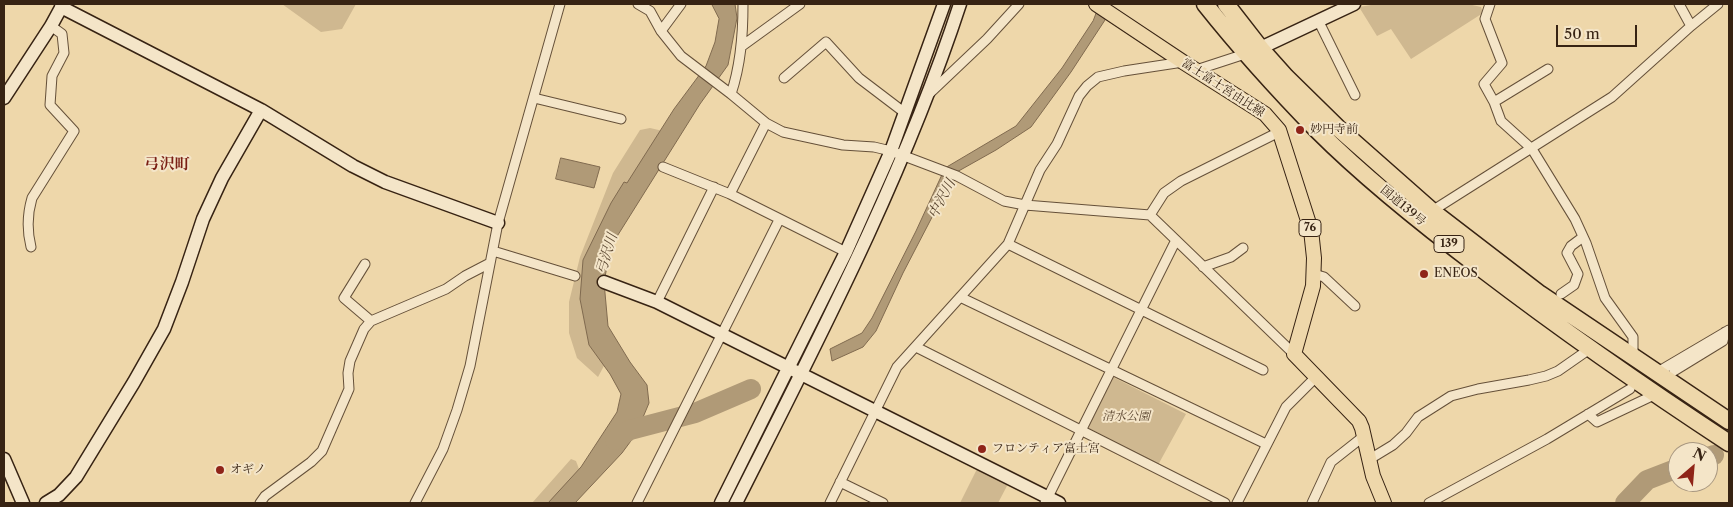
<!DOCTYPE html>
<html>
<head>
<meta charset="utf-8">
<style>
  body { margin:0 }
  #map { position:relative; width:1733px; height:507px; overflow:hidden; background:#eed7aa; font-family:"Libre Caslon Text",serif }
  canvas { display:block }
  .frame { position:absolute; inset:0; border:5px solid #372313; pointer-events:none }
  .north { position:absolute; left:1668px; top:442px; width:50px; height:50px; box-sizing:border-box; background:#f4e5c8; border:1px solid #a89780; border-radius:50%; rotate:27deg; font-size:14px; font-weight:700; line-height:20px; text-align:center; color:#372313 }
  .north::after { content:''; display:block; margin:auto; width:18px; height:22px; background:#8f2418; clip-path:polygon(50% 0,100% 100%,50% 72%,0 100%) }
  .scale { position:absolute; left:1556px; top:25px; width:81px; height:22px; box-sizing:border-box; border:2px solid #372313; border-top:0; padding-left:6px; font-size:15px; line-height:18px; white-space:nowrap; color:#372313; -webkit-text-stroke:4px #f4e5c8; paint-order:stroke }
</style>
</head>
<body>
<div id="map">
<canvas width="1733" height="507"></canvas>
<div class="frame"></div>
<div class="north">N</div>
<div class="scale">50 m</div>
</div>
<script>
const ctx = document.querySelector('canvas').getContext('2d');
ctx.lineJoin = 'round';
function fillPath(path, color) {
  ctx.fillStyle = color;
  ctx.fill(path, 'evenodd');
}
function strokePath(path, color, width, dash) {
  ctx.strokeStyle = color;
  ctx.lineWidth = width;
  ctx.lineCap = dash ? 'butt' : 'round';
  ctx.setLineDash(dash || []);
  ctx.stroke(path);
}
function write(font, color, halo, rows, align = 'center') {
  ctx.font = font + ' "Libre Caslon Text","Noto Serif JP",serif';
  ctx.lineWidth = 4;
  ctx.setLineDash([]);
  ctx.textBaseline = 'middle';
  ctx.strokeStyle = halo;
  ctx.fillStyle = color;
  for (const [text, x, y, turn = 0] of rows) {
    ctx.save();
    ctx.translate(x, y);
    ctx.rotate((+turn || 0) * Math.PI / 180);
    ctx.textAlign = isNaN(turn) ? turn : align;
    if (halo) ctx.strokeText(text, 0, 0);
    ctx.fillText(text, 0, 0);
    ctx.restore();
  }
}
fillPath(new Path2D(`
  M 282,4 L 356,4 L 342,29 L 321,32 Z
  M 1377,4 L 1468,4 L 1481,7 L 1483,13 L 1411,59 L 1391,29 L 1377,36 L 1359,7 Z
  M 650,128 L 663,131 L 595,255 L 605,364 L 598,377 L 577,358 L 569,333 L 569,302 L 580,257 L 613,173 L 640,130 Z
  M 1113,377 L 1186,414 L 1158,465 L 1091,432 L 1088,427 Z
  M 571,459 L 576,461 L 579,469 L 560,503 L 532,503 Z
  M 977,469 L 1008,484 L 998,503 L 960,503 Z`), '#cfb890');
const water = new Path2D(`
  M 712,4 L 735,4 L 737,18 L 728,65 L 700,104 L 611,246 L 604,282 L 608,326 L 630,362 L 647,385 L 649,403 L 636,434 L 622,453 L 575,503 L 548,503 L 581,467 L 617,412 L 621,394 L 610,374 L 589,345 L 580,299 L 583,260 L 611,203 L 624,182 L 627,183 L 674,109 L 706,66 L 715,42 L 719,19 Z
  M 1100,4 L 1112,4 L 1105,20 L 1071,72 L 1031,127 L 996,150 L 955,173 L 903,273 L 876,331 L 863,347 L 832,361 L 830,349 L 862,333 L 872,318 L 916,231 L 945,168 L 1016,126 L 1062,68 L 1093,21 Z
  M 561,158 L 600,167 L 594,188 L 556,179 Z`);
fillPath(water, '#b09a77');
strokePath(water, '#806a4f', 1);
strokePath(new Path2D(`
  M 615,440 L 630,430 L 695,413 L 751,389
  M 1708,457 L 1714,455
  M 1625,503 L 1647,480 L 1678,468`), '#b09a77', 20);
const street = new Path2D(`
  M 638,4 L 650,11 L 661,31 L 681,56 L 731,94 L 766,123 L 783,132 L 843,145 L 874,147 L 891,151 L 957,176 L 1004,201 L 1025,205 L 1150,215 L 1294,354
  M 1490,4 L 1485,19 L 1502,63 L 1484,84 L 1494,102 L 1501,121 L 1532,149 L 1575,219 L 1586,243 L 1605,298 L 1633,337 L 1633,357
  M 1679,4 L 1691,26
  M 1318,20 L 1355,95
  M 661,31 L 681,4
  M 742,46 L 800,4
  M 1196,70 L 1245,54
  M 784,78 L 826,42 L 859,78 L 905,113
  M 731,94 C 741,64 743,35 743,4
  M 929,94 L 987,39 L 1019,4
  M 534,98 L 621,119
  M 1494,102 L 1548,69
  M 663,167 L 730,194 L 846,252
  M 730,194 L 766,123
  M 1432,211 L 1612,97 L 1691,26 L 1718,4
  M 1150,215 L 1164,193 L 1181,181 L 1275,134 L 1279,130
  M 1008,244 L 1263,370
  M 31,247 C 27,231 27,215 32,198 L 74,131 L 50,105 L 52,76 L 64,53 L 62,34 L 51,26
  M 493,251 L 575,276
  M 365,264 L 344,298 L 371,321
  M 1203,267 L 1231,257 L 1243,248
  M 1314,274 L 1324,277 L 1355,306
  M 1561,294 L 1574,285 L 1578,274 L 1567,253 L 1571,246 L 1583,237
  M 960,297 L 1266,444
  M 657,302 L 714,187
  M 916,347 L 1225,503
  M 1674,371 L 1723,341 L 1725,332
  M 1656,373 L 1729,330
  M 1588,414 L 1597,422 L 1654,395
  M 1370,459 L 1393,445 L 1406,433 L 1418,417 L 1451,396 L 1478,389 L 1529,380 L 1546,376 L 1558,371 L 1591,348
  M 840,482 L 883,503
  M 260,503 L 265,496 L 311,462 L 322,451 L 349,389 L 348,373 L 350,361 L 364,329 L 371,321 L 446,289 L 465,276 L 490,263
  M 415,503 L 443,449 L 457,410 L 470,366 L 498,223 L 560,4
  M 637,503 L 779,220
  M 830,503 L 897,367 L 1008,244 L 1040,170 L 1057,144 L 1079,96 L 1087,86 L 1098,77 L 1124,71 L 1183,62
  M 1045,503 L 1176,240
  M 1237,503 L 1286,407 L 1316,377
  M 1312,503 L 1331,462 L 1364,436
  M 1429,503 L 1547,439 L 1630,389`);
const secondary = new Path2D(`
  M 61,7 L 261,110 L 353,166 L 385,182 L 498,223
  M 1252,52 L 1354,4
  M 4,98 L 51,26 L 63,4
  M 604,282 L 657,302 L 1059,503
  M 4,459 L 23,503
  M 46,503 L 59,495 L 76,477 L 134,382 L 164,329 L 182,282 L 203,219 L 222,178 L 261,110
  M 721,503 L 846,252 L 891,151 L 944,4
  M 736,503 C 818,340 903,178 960,4`);
const primary = new Path2D(`
  M 1096,4 L 1183,62 L 1265,114 L 1279,130 L 1311,230 L 1314,258 L 1313,286 L 1294,354 L 1359,421 L 1362,428 L 1373,476 L 1384,503`);
const highway = new Path2D(`
  M 1205,4 C 1240,48 1278,90 1318,131 C 1368,181 1425,226 1482,269 C 1562,330 1645,388 1729,443
  M 1226,4 L 1261,49 L 1286,77 L 1338,128 L 1432,211 L 1540,294 L 1729,421`);
strokePath(street, '#655039', 11);
strokePath(secondary, '#372313', 15);
strokePath(primary, '#372313', 16);
strokePath(highway, '#372313', 19);
strokePath(street, '#f4e5c8', 9);
strokePath(secondary, '#f4e5c8', 12);
strokePath(primary, '#eed7aa', 14);
strokePath(highway, '#eed7aa', 16);
for (const [x, y, r, color] of [
  [1300,130,5,"#8f2418"],
  [1424,274,5,"#8f2418"],
  [982,449,5,"#8f2418"],
  [220,470,5,"#8f2418"]
]) {
  const dot = new Path2D();
  dot.arc(x, y, r, 0, 2 * Math.PI);
  ctx.fillStyle = color;
  ctx.fill(dot);
  strokePath(dot, '#f4e5c8', 2);
}
for (const [x, y, w] of [
  [1310,228,22],
  [1449,244,30]
]) {
  const box = new Path2D();
  box.roundRect(x - w / 2, y - 8.5, w, 17, 4);
  ctx.fillStyle = '#f4e5c8';
  ctx.fill(box);
  strokePath(box, '#372313', 1);
}
write('bold 11px', '#372313', null, [
  ["76",1310,228],
  ["139",1449,244]
]);
write('12px', '#372313', '#f4e5c8', [
  ["富士富士宮由比線",1223,88,33],
  ["国道139号",1403,206,40]
]);
write('12px', '#372313', '#f4e5c8', [
  ["妙円寺前",1310,130],
  ["ENEOS",1434,274],
  ["フロンティア富士宮",992,449],
  ["オギノ",230,470]
], 'left');
write('italic 12px', '#5d4832', '#f4e5c8', [
  ["清水公園",1126,417]
]);
write('italic 14px', '#5b4731', '#f4e5c8', [
  ["中沢川",942,199,-62],
  ["弓沢川",607,254,-73]
]);
write('bold 15px', '#7a1f14', '#f4e5c8', [
  ["弓沢町",167,165]
]);
</script>
</body>
</html>
